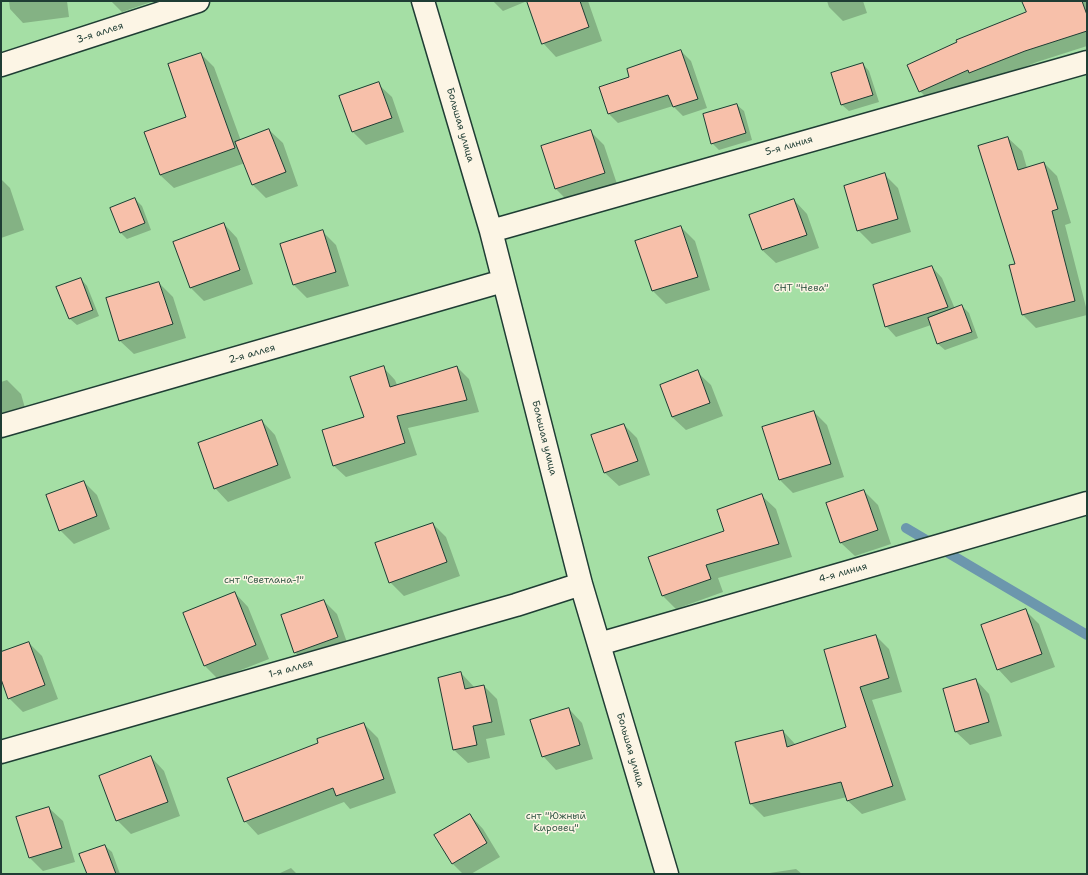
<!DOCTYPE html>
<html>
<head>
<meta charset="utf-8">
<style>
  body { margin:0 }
  #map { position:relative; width:1088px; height:875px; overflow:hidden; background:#fbead9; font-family:"Shantell Sans",sans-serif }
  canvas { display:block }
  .frame { position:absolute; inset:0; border:2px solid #1f3d34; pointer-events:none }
</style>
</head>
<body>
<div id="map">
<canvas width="1088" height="875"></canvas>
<div class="frame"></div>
</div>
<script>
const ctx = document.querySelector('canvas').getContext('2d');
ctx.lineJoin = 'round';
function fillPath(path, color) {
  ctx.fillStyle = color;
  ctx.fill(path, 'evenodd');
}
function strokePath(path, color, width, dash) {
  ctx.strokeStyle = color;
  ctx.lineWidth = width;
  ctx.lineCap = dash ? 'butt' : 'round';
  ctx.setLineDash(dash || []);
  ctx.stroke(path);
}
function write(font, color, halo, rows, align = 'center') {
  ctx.font = font + ' "Shantell Sans",sans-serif';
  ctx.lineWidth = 3;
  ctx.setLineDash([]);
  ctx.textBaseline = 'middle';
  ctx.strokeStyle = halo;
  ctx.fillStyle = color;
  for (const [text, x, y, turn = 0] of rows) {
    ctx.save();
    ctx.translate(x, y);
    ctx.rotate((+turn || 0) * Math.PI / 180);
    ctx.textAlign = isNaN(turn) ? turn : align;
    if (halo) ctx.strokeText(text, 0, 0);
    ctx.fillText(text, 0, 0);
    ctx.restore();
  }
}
fillPath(new Path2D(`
  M 1,1 L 1087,1 L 1087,874 L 1,874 Z`), '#a5dfa5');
fillPath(new Path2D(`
  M 9,1 L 67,1 L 69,17 L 23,23 L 10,9 Z
  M 111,1 L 154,1 L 122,12 Z
  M 493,1 L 527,1 L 503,11 Z
  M 528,1 L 588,1 L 602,41 L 556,57 L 543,43 Z
  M 827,1 L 863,1 L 867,13 L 843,21 L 829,7 Z
  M 1035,1 L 1087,1 L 1087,46 L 1037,62 L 932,103 L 920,91 L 1027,12 Z
  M 681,51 L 691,61 L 707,108 L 683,116 L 673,106 L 618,123 L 609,114 L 631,78 Z
  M 201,54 L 214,67 L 241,141 L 269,130 L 283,143 L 298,186 L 266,198 L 253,185 L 245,163 L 174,188 L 160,175 L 188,117 Z
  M 863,64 L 869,71 L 879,102 L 849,111 L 842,105 Z
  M 378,84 L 392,97 L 404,132 L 366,145 L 353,132 Z
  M 737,105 L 744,111 L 752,140 L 719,150 L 712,143 Z
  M 590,131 L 604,145 L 618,187 L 569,202 L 556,189 L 542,147 Z
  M 1008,138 L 1022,151 L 1027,168 L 1044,163 L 1057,176 L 1071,223 L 1065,225 L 1087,311 L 1087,315 L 1036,328 L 1023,315 L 1017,264 Z
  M 885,175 L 898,188 L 911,232 L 872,244 L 858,230 Z
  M 1,179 L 10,188 L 24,230 L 1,238 Z
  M 135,199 L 142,206 L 151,230 L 127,239 L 120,232 Z
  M 794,200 L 807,214 L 819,248 L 776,263 L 762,250 Z
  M 224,224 L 237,238 L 253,284 L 204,301 L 191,288 L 175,242 Z
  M 681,227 L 695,241 L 710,290 L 666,304 L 653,291 Z
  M 323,232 L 336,245 L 349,286 L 307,298 L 294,285 L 281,244 Z
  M 932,267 L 942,278 L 955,309 L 962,306 L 969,313 L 978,338 L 945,350 L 938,344 L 931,325 L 896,337 L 886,326 Z
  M 81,279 L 87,286 L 99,316 L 77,325 L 70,319 Z
  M 159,283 L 173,297 L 186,338 L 134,354 L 120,341 L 107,299 Z
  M 383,367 L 395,380 L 397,385 L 457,367 L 469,379 L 479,412 L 408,428 L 417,455 L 346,477 L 333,465 L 365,418 Z
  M 697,372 L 711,385 L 723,416 L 686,430 L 672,417 L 661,386 Z
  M 7,380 L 21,394 L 29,422 L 1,433 L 1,382 Z
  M 814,412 L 827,425 L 844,477 L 793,493 L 780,480 Z
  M 262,421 L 275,435 L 291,478 L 228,502 L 215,488 Z
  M 624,425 L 637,438 L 650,475 L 619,486 L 605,473 L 592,436 Z
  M 84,482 L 97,495 L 110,529 L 74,544 L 60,530 Z
  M 864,491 L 878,505 L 891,544 L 855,556 L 841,543 L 828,504 Z
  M 762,496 L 776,509 L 792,557 L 718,578 L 723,592 L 676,609 L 662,595 Z
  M 433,524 L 446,537 L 460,576 L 404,596 L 390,582 Z
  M 235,593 L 248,607 L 269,659 L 218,679 L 205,666 Z
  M 324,601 L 337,614 L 350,651 L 309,666 L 295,652 Z
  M 1026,611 L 1039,624 L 1055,667 L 1011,683 L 998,669 Z
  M 876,636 L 889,649 L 902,692 L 872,700 L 906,800 L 862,814 L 848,801 L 847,797 L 764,817 L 751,804 L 783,731 L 796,745 L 848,728 L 825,650 Z
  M 29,643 L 42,656 L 58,699 L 23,712 L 9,698 L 1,677 L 1,653 Z
  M 461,673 L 475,688 L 484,686 L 497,699 L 505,735 L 486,739 L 490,758 L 468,763 L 454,750 L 439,678 Z
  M 976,680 L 989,694 L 1002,736 L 970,745 L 956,732 L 944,690 Z
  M 569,709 L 582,723 L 593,759 L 556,770 L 543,756 Z
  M 364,724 L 378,738 L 396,793 L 350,809 L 344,802 L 258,835 L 245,821 L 319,744 Z
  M 151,757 L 164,771 L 180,816 L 131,834 L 117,820 Z
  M 49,808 L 63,821 L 75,862 L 43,871 L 30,858 Z
  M 470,815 L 483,829 L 500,857 L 471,874 L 463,874 L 452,863 Z
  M 105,846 L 112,852 L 120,874 L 88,874 Z
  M 291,868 L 297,874 L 278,874 Z
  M 796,869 L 802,874 L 763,874 Z`), '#0003');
strokePath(new Path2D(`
  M 906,528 L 1087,635`), '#6c97ad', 10);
const building = new Path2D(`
  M 527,1 L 580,1 L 589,27 L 542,44 Z
  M 1022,1 L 1082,1 L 1087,15 L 1087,31 L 1025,51 L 969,73 L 968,70 L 919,92 L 907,65 L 957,42 L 956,40 L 1026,12 Z
  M 681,50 L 698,99 L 673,107 L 668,95 L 608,114 L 599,87 L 629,77 L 627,69 Z
  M 201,53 L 235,148 L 160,175 L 144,132 L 186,117 L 168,64 Z
  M 863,63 L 873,95 L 841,105 L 831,73 Z
  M 379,82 L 392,118 L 352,132 L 339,96 Z
  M 737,104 L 746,133 L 711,144 L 703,114 Z
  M 269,129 L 286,172 L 252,185 L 235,142 Z
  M 591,130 L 605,173 L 555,189 L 541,146 Z
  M 1008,137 L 1018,170 L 1044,162 L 1058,209 L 1052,211 L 1075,301 L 1022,315 L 1009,265 L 1015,264 L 978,146 Z
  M 885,173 L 898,219 L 857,231 L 844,186 Z
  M 135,198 L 145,223 L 120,233 L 110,208 Z
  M 794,199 L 807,235 L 762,250 L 749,215 Z
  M 224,223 L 240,270 L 190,288 L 173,242 Z
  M 681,226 L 698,277 L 652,291 L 635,241 Z
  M 323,230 L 336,272 L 293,285 L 280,244 Z
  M 932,266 L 948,307 L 885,327 L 873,285 Z
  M 81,278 L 93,310 L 69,319 L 56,287 Z
  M 159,282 L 173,324 L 119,341 L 106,298 Z
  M 962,305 L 972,332 L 937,344 L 928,318 Z
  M 384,366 L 390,387 L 457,366 L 467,400 L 397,416 L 405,443 L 333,466 L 322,430 L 364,417 L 350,377 Z
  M 698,370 L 710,403 L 672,417 L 660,385 Z
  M 814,411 L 831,464 L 779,480 L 762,427 Z
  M 262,420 L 278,465 L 214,489 L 198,443 Z
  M 624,424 L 638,461 L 604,473 L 591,435 Z
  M 84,481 L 97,516 L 59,531 L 46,495 Z
  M 864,490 L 878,530 L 840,543 L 826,503 Z
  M 762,494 L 779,544 L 706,565 L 711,579 L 662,596 L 648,557 L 724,531 L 717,510 Z
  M 433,523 L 447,562 L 389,583 L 375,543 Z
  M 235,592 L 256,645 L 204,666 L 183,613 Z
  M 324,600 L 338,637 L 294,653 L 281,615 Z
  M 1026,609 L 1042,654 L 997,670 L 981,625 Z
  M 876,635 L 889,678 L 860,687 L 893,786 L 847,801 L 841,782 L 750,804 L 735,742 L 783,730 L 787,747 L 846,727 L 824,650 Z
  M 29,642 L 45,685 L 8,699 L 1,679 L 1,652 Z
  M 461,672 L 465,689 L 484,685 L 492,722 L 473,726 L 477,745 L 453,750 L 438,678 Z
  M 976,679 L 989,722 L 955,732 L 943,689 Z
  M 569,708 L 580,745 L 542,757 L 530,720 Z
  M 364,723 L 384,779 L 336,796 L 333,788 L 244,822 L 227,778 L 318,743 L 317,739 Z
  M 151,756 L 168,802 L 116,821 L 99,776 Z
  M 49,807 L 62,848 L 29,858 L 16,817 Z
  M 470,814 L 487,843 L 452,864 L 434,835 Z
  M 105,845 L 116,874 L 87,874 L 79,854 Z`);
fillPath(building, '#f7c0aa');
strokePath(building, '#1f3d34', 1);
const minor = new Path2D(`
  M 423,1 L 491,231 L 581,584 L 667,874
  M 1,65 L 198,1
  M 491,231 L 1087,62
  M 1,426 L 503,281
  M 599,644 L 1087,503
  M 1,752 L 516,605 L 581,584`);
strokePath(minor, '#1f3d34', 25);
strokePath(minor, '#fcf5e5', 22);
write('10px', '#1f3d34', '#fcf5e5', [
  ["3-я аллея",100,33,-18],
  ["Большая улица",460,125,74],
  ["5-я линия",789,146,-16],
  ["2-я аллея",252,354,-16],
  ["Большая улица",544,438,76],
  ["4-я линия",843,573,-16],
  ["1-я аллея",291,669,-16],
  ["Большая улица",630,750,74]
]);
write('10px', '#3a5d4b', '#fcf5e5', [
  ["СНТ \"Нева\"",801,288],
  ["снт \"Светлана-1\"",264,580],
  ["снт \"Южный",556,816],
  ["Кировец\"",556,828]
]);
</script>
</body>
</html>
